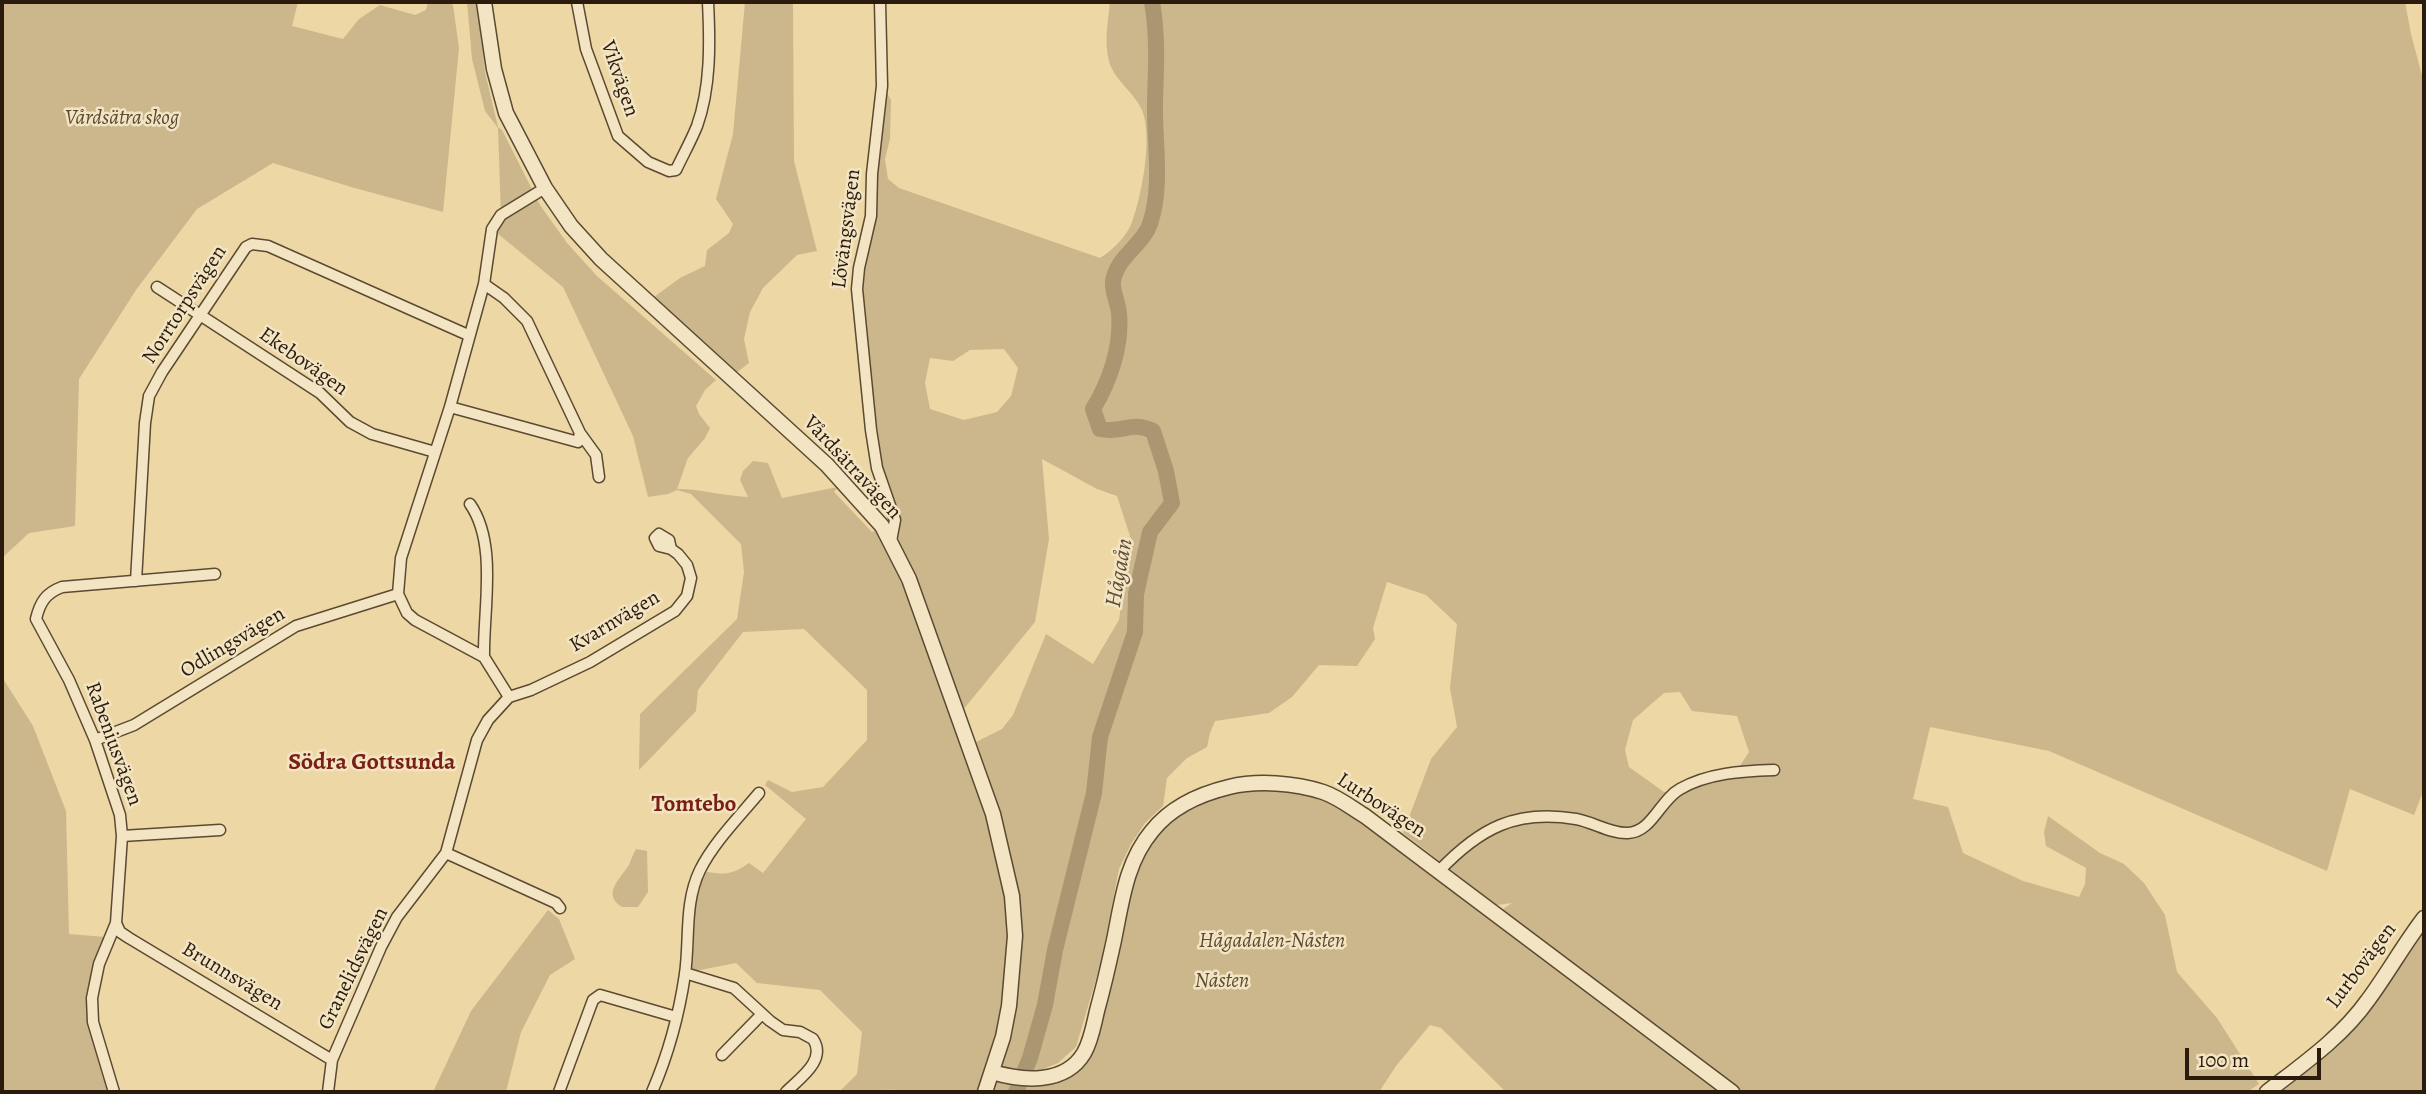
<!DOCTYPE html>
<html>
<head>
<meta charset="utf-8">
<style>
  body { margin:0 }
  #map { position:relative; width:2426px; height:1094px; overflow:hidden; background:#ecd7a5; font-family:Alegreya,serif }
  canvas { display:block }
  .frame { position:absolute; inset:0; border:4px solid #2a1b0c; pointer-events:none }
  .scale { position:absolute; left:2185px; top:1048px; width:136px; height:32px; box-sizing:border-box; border:4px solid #2a1b0c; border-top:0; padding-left:9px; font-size:21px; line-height:24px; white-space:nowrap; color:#2a1b0c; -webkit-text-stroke:5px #f3e5c4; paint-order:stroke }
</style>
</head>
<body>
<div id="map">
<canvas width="2426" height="1094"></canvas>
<div class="frame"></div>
<div class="scale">100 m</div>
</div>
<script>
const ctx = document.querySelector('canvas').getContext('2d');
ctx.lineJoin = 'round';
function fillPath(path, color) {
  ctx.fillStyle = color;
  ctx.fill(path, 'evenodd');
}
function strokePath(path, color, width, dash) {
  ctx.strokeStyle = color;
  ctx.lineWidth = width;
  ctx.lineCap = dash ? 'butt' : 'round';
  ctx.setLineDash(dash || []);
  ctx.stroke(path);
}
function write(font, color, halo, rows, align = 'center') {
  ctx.font = font + ' Alegreya,serif';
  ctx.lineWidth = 5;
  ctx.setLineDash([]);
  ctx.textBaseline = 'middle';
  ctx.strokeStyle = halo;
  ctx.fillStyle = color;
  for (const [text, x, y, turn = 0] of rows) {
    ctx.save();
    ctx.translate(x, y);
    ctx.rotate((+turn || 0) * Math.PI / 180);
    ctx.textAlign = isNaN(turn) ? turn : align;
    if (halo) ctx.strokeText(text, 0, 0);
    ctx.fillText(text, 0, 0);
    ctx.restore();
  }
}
fillPath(new Path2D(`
  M 2,2 L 298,2 L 292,26 L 343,39 L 359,19 L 380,5 L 415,15 L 426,10 L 428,2 L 449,2 L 453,5 L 459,48 L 443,212 L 351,187 L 273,163 L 197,209 L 136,290 L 79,379 L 75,526 L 29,533 L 2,558 Z
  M 467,2 L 478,2 L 485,72 L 498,127 L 502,130 L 540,205 L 567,243 L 597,276 L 716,380 L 705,390 L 696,406 L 699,414 L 710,428 L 705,438 L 688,458 L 677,489 C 701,489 723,496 748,497 L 740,480 L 743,471 L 753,461 L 768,463 L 782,498 L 838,487 L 834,492 L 872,532 L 894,520 L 877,468 L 857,289 L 871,216 L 882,86 L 891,100 L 890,139 L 885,159 L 888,179 L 899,188 L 1100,258 C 1113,250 1127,236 1132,222 C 1142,194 1153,137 1142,110 C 1134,92 1114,80 1109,61 C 1104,42 1108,21 1110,2 L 2405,2 L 2411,34 L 2424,83 L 2424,789 L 2414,815 L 2350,789 L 2327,871 L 2049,751 L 1930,727 L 1913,799 L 1948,807 L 1963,853 L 2023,881 L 2079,897 L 2085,884 L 2086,868 L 2046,846 L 2044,832 L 2048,816 L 2100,853 L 2124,864 L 2144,883 L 2165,915 L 2177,972 L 2217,1018 L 2259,1084 L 2247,1092 L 1506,1092 L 1441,1028 L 1430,1025 L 1396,1066 L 1379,1092 L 913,1092 C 889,1087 864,1092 839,1092 L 857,1074 L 862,1032 L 820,990 L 757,983 L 736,963 L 685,973 L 700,871 C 723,874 729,877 749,863 L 763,873 L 806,819 L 765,785 L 768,780 L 792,792 L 823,787 L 867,740 L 867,690 L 804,629 L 743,632 L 698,690 L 696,711 L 639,770 L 640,714 L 737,619 L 744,572 L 741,544 L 691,494 L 677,490 L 668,494 L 648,497 L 633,436 L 563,287 L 492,229 L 501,215 L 498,128 L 485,111 L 472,59 ZM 1004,349 L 1018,368 L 1011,396 L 997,412 L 964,420 L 930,409 L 925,383 L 930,358 L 953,361 L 970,350 ZM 1042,459 L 1097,489 L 1117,496 L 1130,536 L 1119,620 L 1093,664 L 1046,634 L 1013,715 L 1002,729 L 968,746 L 958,716 L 1035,622 L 1049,539 ZM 1387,582 L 1426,595 L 1457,624 L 1450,688 L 1457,727 L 1431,759 L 1403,833 L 1497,905 L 1512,903 L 1491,917 L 1351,813 L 1294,788 L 1229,791 L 1181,809 L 1154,830 L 1132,881 L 1089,1058 L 1044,1086 L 1038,1071 L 1058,1063 L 1076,1047 L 1101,962 L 1119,869 L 1131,844 L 1145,823 L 1163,806 L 1167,778 L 1187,758 L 1207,747 L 1210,733 L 1215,721 L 1269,713 L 1292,697 L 1319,665 L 1357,666 L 1375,639 L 1373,628 ZM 1680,692 L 1692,711 L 1737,716 L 1749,752 L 1736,772 L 1678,790 L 1664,792 L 1629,767 L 1625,750 L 1633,720 L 1664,693 Z
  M 745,2 L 793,2 L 794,161 L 817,251 L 797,255 L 763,288 L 750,312 L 744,339 L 749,363 L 736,373 L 654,297 L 680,278 L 705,266 L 707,250 L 729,233 L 733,224 L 716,199 L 733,134 Z
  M 2,677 L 33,726 L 66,811 L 69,934 L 105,937 L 92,998 L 114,1092 L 2,1092 Z
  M 636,849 L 647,851 L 648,892 L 638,907 L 622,907 C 601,894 621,878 629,865 C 631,860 633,854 636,849 Z
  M 548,910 L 559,919 L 575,959 L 550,975 L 521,1032 L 506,1092 L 433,1092 L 471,1011 Z
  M 2424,928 L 2424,1092 L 2277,1092 L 2329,1051 Z`), '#cbb78b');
strokePath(new Path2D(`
  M 1016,1092 L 1030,1058 L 1045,1005 L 1055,950 L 1094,793 L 1100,737 L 1135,632 L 1136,594 L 1150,532 L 1172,503 L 1166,471 L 1153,431 C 1131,420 1123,434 1100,429 L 1093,409 C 1110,381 1122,346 1119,313 C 1118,303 1112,291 1113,282 C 1116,257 1143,245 1150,224 C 1163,184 1154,143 1155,102 C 1156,68 1158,36 1152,2`), '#aa9771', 16);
const minor = new Path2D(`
  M 577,2 L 586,49 L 618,136 L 648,162 L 669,171 L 676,170 C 683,155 691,141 697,126 C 711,87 710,42 708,2
  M 880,2 L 882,86 L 872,174 L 871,216 L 859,268 L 857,289 L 871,430 L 877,468 L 895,520 L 891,541
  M 484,284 L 504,298 L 527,321 L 580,433 L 596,455 L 599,477
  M 157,287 L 320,393 L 350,422 L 372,434 L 435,452
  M 450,407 L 578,442 L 580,433
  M 470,504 C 498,544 483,610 484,657
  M 136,581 L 145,423 L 149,396 L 162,372 L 246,247 L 252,244 L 268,246 L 468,335
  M 509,697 L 484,657 L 415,620 L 407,613 L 398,594 L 401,558 L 450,407 L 484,284 L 492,229 L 501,215 L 545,188
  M 95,740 L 134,725 L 296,626 L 398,594
  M 122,836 L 220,830
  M 446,853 L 556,903 L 560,908
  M 1439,871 C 1480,828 1516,809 1576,819 C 1593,822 1611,834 1628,833 C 1652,832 1660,800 1680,789 C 1708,773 1742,771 1774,770
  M 116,923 L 120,932 L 129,938 L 332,1060
  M 685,973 L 734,988 L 770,1021 L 783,1030 L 800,1032 L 813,1039 C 827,1060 800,1078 786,1092
  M 722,1055 L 762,1014
  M 114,1092 L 93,1022 L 92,998 L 99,964 L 116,923 L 122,836 L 120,815 L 95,740 L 69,680 L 36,619 C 40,602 46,593 62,587 L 215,574
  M 328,1092 L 332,1060 L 381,947 L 397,917 L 446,853 L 477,740 L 488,720 L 509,697 L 531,690 L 590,662 L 675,611 L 687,596 L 691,578 L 687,565 L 678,554 L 671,549 L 659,546 L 655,538 L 659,534 L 669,540 L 671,549
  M 559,1092 L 593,1000 L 600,995 L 676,1017
  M 652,1092 C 668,1055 679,1015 685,974 C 690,939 684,903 700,870 C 714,842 739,817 759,793`);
const tertiary = new Path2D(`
  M 484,2 L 494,69 L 506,113 L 545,188 L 571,226 L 601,259 L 827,465 L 882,526 L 909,579 L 993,814 L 1012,896 L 1015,936 L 1009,1006 L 1003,1037 L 985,1092
  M 992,1072 C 1022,1081 1065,1085 1084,1053 C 1092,1039 1094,1022 1098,1007 C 1104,985 1109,963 1114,940 C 1122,901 1126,862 1152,831 C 1171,807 1200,794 1229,787 C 1258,780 1295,783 1323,792 C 1338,797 1352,808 1365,816 L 1732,1092
  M 2267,1092 C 2303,1064 2342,1037 2368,1000 C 2388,973 2404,944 2424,918`);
strokePath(minor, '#5a4a32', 13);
strokePath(tertiary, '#5a4a32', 17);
strokePath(minor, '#f3e5c4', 10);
strokePath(tertiary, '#f3e5c4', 14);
write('21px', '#2a1b0c', '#f3e5c4', [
  ["Vikvägen",619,79,71],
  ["Lövängsvägen",847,229,-83],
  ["Norrtorpsvägen",185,305,-57],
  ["Ekebovägen",303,362,35],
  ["Vårdsätravägen",852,468,47],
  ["Kvarnvägen",615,622,-31],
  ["Odlingsvägen",233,643,-31],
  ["Rabeniusvägen",113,744,70],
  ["Lurbovägen",1381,806,33],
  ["Lurbovägen",2362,966,-53],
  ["Granelidsvägen",354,969,-64],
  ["Brunnsvägen",232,977,31]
]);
write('italic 21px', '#5a4a32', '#f3e5c4', [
  ["Vårdsätra skog",122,119],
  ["Hågadalen-Nåsten",1272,942],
  ["Nåsten",1222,982]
]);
write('italic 23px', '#5d4d34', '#f3e5c4', [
  ["Hågaån",1120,573,-80]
]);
write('bold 23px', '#7a1f14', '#f3e5c4', [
  ["Tomtebo",694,805]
]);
write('bold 24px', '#7a1f14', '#f3e5c4', [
  ["Södra Gottsunda",372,763]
]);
</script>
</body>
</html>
